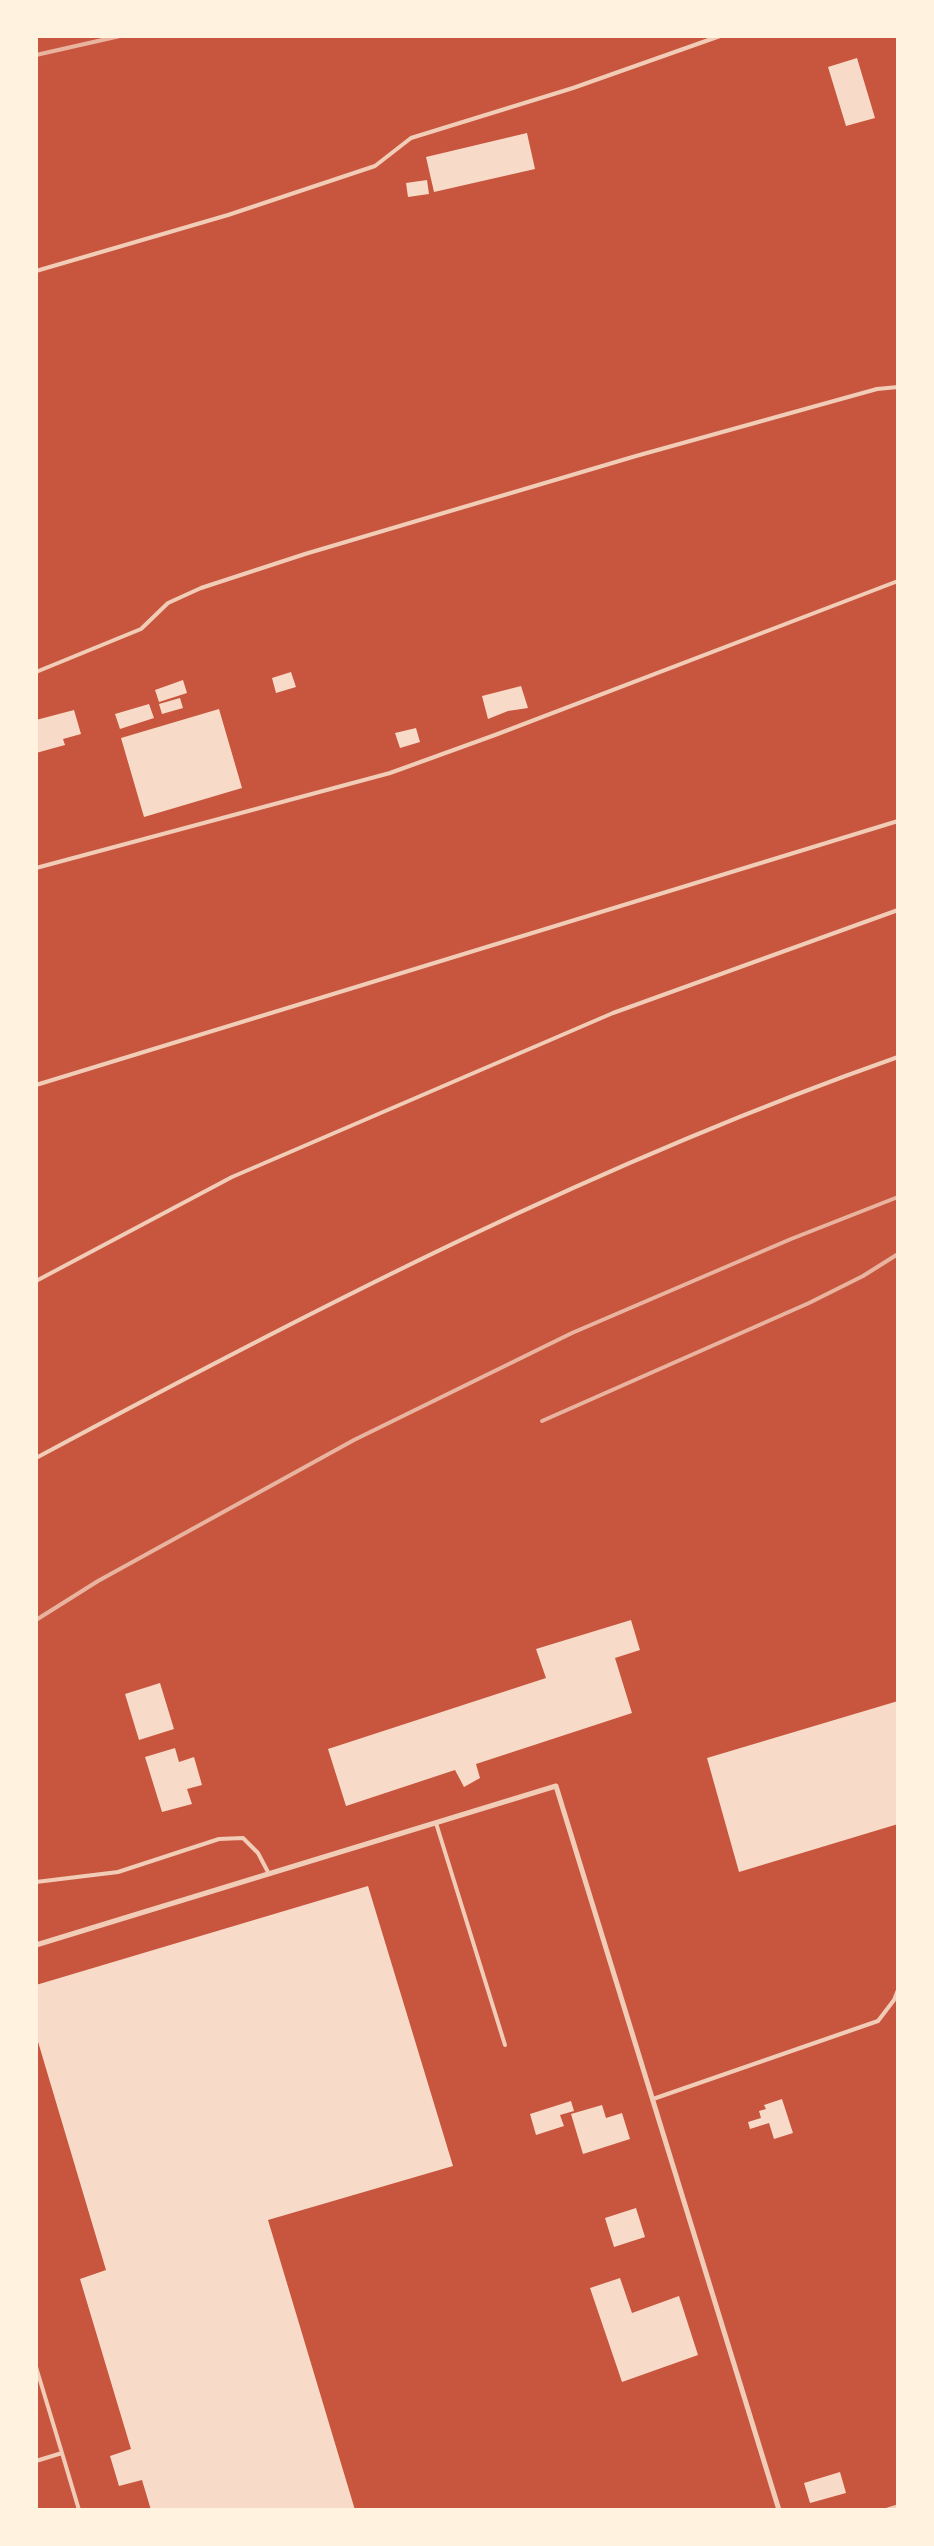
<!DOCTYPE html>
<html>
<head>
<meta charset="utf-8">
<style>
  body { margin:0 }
  #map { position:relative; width:934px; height:2546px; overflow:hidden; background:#c8553d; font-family:"IBM Plex Sans",sans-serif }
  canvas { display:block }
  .frame { position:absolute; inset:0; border:38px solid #fff3e0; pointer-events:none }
</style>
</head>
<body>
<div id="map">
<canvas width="934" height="2546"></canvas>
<div class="frame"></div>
</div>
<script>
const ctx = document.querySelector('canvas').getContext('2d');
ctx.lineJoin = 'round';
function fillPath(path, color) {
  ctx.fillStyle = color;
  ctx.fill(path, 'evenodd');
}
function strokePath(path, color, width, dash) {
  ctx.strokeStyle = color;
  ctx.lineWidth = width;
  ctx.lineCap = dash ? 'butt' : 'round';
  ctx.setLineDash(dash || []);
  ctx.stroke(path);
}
fillPath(new Path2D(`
  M 857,58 L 875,118 L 846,126 L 828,67 Z
  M 527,133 L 535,169 L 434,192 L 426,157 Z
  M 427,180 L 429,194 L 408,197 L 406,183 Z
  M 291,672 L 296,687 L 276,693 L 272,678 Z
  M 183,680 L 187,693 L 159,702 L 155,690 Z
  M 521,686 L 528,708 L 508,711 L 488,719 L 482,696 Z
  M 180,698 L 183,708 L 162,714 L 159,704 Z
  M 149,704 L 154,718 L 120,729 L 115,714 Z
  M 219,709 L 242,788 L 144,817 L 121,738 Z
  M 74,710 L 81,734 L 63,739 L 65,745 L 36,753 L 36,720 Z
  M 416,728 L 420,742 L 400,748 L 395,733 Z
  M 631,1620 L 640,1650 L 615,1658 L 632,1713 L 476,1764 L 480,1778 L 464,1787 L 455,1770 L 346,1806 L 328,1749 L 546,1678 L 536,1649 Z
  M 160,1683 L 174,1729 L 139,1740 L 125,1694 Z
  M 898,1701 L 898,1824 L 739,1872 L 707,1758 Z
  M 175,1748 L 179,1762 L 194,1757 L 202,1785 L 187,1789 L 192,1804 L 162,1812 L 145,1757 Z
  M 368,1886 L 453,2166 L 268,2220 L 355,2510 L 151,2510 L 142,2480 L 119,2486 L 110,2456 L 131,2449 L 80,2279 L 106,2270 L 36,2035 L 36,1985 Z
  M 782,2099 L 793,2133 L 774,2139 L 769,2123 L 750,2129 L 748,2122 L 761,2118 L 759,2111 L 766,2109 L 764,2105 Z
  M 571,2101 L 574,2111 L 560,2115 L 564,2126 L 536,2135 L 530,2114 Z
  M 602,2105 L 606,2118 L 622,2113 L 630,2139 L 583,2154 L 571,2114 Z
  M 636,2208 L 645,2237 L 614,2247 L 605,2218 Z
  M 620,2278 L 632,2313 L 679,2296 L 698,2355 L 622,2382 L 590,2288 Z
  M 840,2472 L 846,2493 L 810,2503 L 804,2483 Z`), '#f7dbc8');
strokePath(new Path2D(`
  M 36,271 L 228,215 L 375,166 L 411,138 L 573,88 L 720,36
  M 36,672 L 141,629 L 168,603 L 201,588 L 305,554 L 636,456 L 877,389 L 898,387
  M 36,868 L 390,773 L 495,735 L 898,581
  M 36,1085 L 898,821
  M 36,1281 L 232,1177 L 613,1013 L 898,910
  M 36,1458 C 317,1307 597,1163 898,1057
  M 436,1823 L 505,2045
  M 36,1882 L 118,1872 L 219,1839 L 243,1838 L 258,1853 L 269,1874
  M 653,2099 L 878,2021 L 894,2000 L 898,1990
  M 36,2367 L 62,2453 L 36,2461
  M 62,2453 L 79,2510`), '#f1ccb7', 4);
strokePath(new Path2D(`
  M 36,1945 L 556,1786 L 779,2510
  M 888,2510 L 898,2507`), '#f1ccb7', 5);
strokePath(new Path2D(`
  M 36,55 L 120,36
  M 542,1421 L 809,1303 L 863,1276 L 898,1254
  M 36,1620 L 98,1581 L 354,1440 L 572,1333 L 791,1239 L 898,1197`), '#e9b49f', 4);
</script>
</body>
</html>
